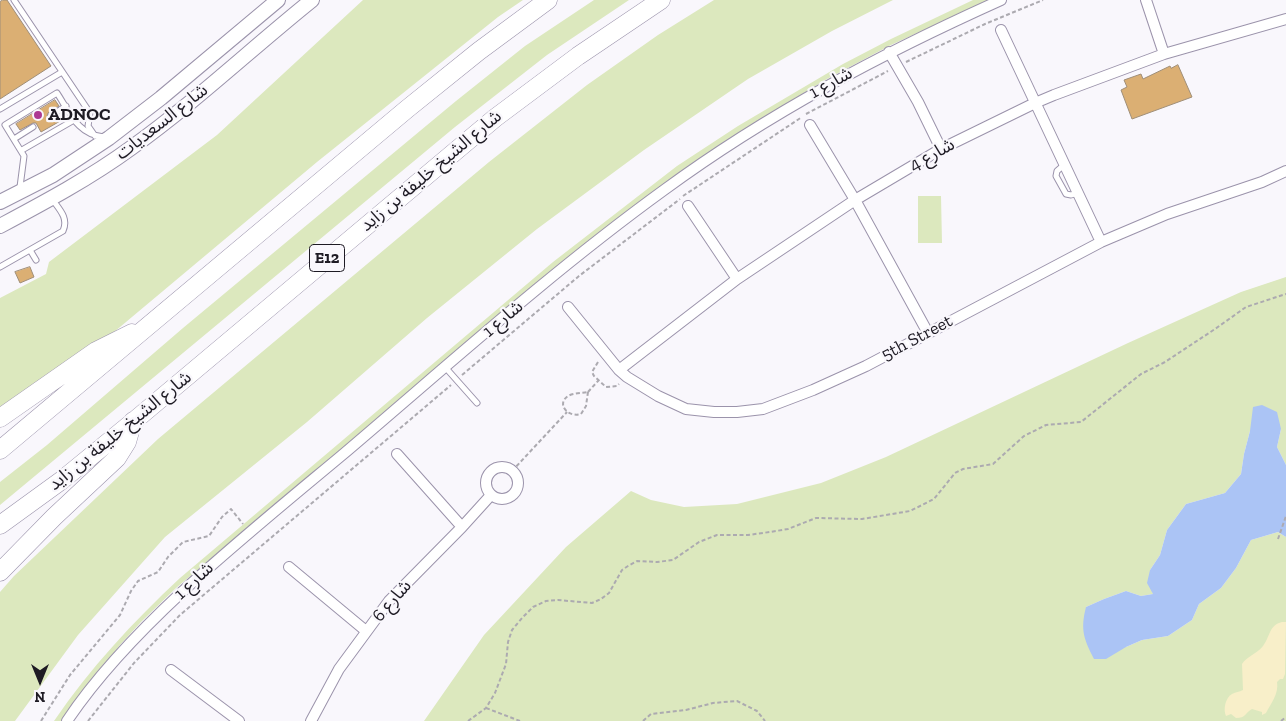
<!DOCTYPE html>
<html>
<head>
<meta charset="utf-8">
<style>
  body { margin:0 }
  #map { position:relative; width:1286px; height:721px; overflow:hidden; background:#f9f7fc; font-family:"Zilla Slab",serif }
  canvas { display:block }
  .north { position:absolute; left:15px; top:656px; width:50px; height:50px; -webkit-text-stroke:4px #f9f7fc; paint-order:stroke; rotate:180deg; font-size:14px; font-weight:700; line-height:20px; text-align:center; color:#1e1b24 }
  .north::after { content:''; display:block; margin:auto; width:18px; height:22px; background:#1e1b24; clip-path:polygon(50% 0,100% 100%,50% 72%,0 100%) }
</style>
</head>
<body>
<div id="map">
<canvas width="1286" height="721"></canvas>
<div class="north">N</div>
</div>
<script>
const ctx = document.querySelector('canvas').getContext('2d');
ctx.lineJoin = 'round';
function fillPath(path, color) {
  ctx.fillStyle = color;
  ctx.fill(path, 'evenodd');
}
function strokePath(path, color, width, dash) {
  ctx.strokeStyle = color;
  ctx.lineWidth = width;
  ctx.lineCap = dash ? 'butt' : 'round';
  ctx.setLineDash(dash || []);
  ctx.stroke(path);
}
function write(font, color, halo, rows, align = 'center') {
  ctx.font = font + ' "Zilla Slab","Noto Sans Arabic",serif';
  ctx.lineWidth = 4.5;
  ctx.setLineDash([]);
  ctx.textBaseline = 'middle';
  ctx.strokeStyle = halo;
  ctx.fillStyle = color;
  for (const [text, x, y, turn = 0] of rows) {
    ctx.save();
    ctx.translate(x, y);
    ctx.rotate((+turn || 0) * Math.PI / 180);
    ctx.textAlign = isNaN(turn) ? turn : align;
    if (halo) ctx.strokeText(text, 0, 0);
    ctx.fillText(text, 0, 0);
    ctx.restore();
  }
}
fillPath(new Path2D(`
  M 363,0 L 523,0 L 498,17 L 317,162 L 89,353 L 0,416 L 0,298 L 46,274 L 49,262 L 217,135 Z
  M 594,0 L 629,0 L 547,55 L 455,127 L 0,505 L 0,482 L 47,445 L 183,328 L 456,101 L 525,46 Z
  M 714,0 L 893,0 L 832,31 L 748,79 L 644,150 L 537,229 L 427,318 L 307,422 L 165,537 L 78,635 L 15,721 L 0,721 L 0,592 L 14,576 L 158,439 L 489,162 L 587,85 L 658,35 Z
  M 973,0 L 989,0 L 891,45 L 827,79 L 751,125 L 661,186 L 588,242 L 176,588 L 141,622 L 120,645 L 61,721 L 54,721 C 90,668 133,622 180,578 L 553,262 L 677,166 L 738,126 L 843,64 L 891,39 Z
  M 918,196 L 941,196 L 942,243 L 918,243 Z
  M 1286,277 L 1286,465 L 1277,447 L 1281,429 L 1250,431 L 1244,454 L 1241,474 L 1225,493 L 1186,504 L 1167,530 L 1160,555 L 1150,570 L 1153,594 L 1141,596 L 1126,591 L 1104,599 L 1086,607 L 1126,647 L 1142,640 L 1168,636 L 1192,620 L 1199,604 L 1221,588 L 1236,568 L 1251,540 L 1278,532 L 1286,537 L 1286,721 L 424,721 L 484,635 L 566,547 L 631,491 L 651,500 L 684,507 L 737,504 L 821,483 L 886,457 L 1128,343 L 1241,292 Z`), '#dce8be');
fillPath(new Path2D(`
  M 1282,622 L 1286,622 L 1285,674 L 1283,679 L 1280,679 L 1277,682 C 1279,694 1271,703 1266,713 L 1262,715 L 1262,712 L 1252,709 C 1245,713 1246,718 1236,718 L 1231,714 L 1226,716 C 1223,710 1225,698 1232,694 C 1236,692 1239,692 1243,690 L 1242,664 C 1247,656 1257,654 1263,646 C 1270,637 1269,625 1282,622 Z`), '#f8efc9');
fillPath(new Path2D(`
  M 1262,405 L 1277,412 L 1281,429 L 1277,447 L 1286,465 L 1286,537 L 1278,532 L 1251,540 L 1236,568 L 1221,588 L 1199,604 L 1192,620 L 1168,636 L 1142,640 L 1126,647 L 1106,659 L 1094,659 C 1084,639 1080,630 1086,607 L 1104,599 L 1126,591 L 1141,596 L 1153,594 L 1147,583 L 1150,570 L 1160,555 L 1167,530 L 1186,504 L 1225,493 L 1241,474 L 1244,454 L 1250,431 L 1253,407 Z`), '#abc4f5');
const building = new Path2D(`
  M 3,0 L 7,0 L 51,66 L 0,99 L 0,2 Z
  M 1178,65 L 1192,97 L 1132,119 L 1121,90 L 1127,87 L 1124,80 L 1141,74 L 1143,79 L 1170,66 L 1171,68 Z
  M 55,100 L 59,106 L 48,113 L 47,117 L 49,120 L 52,120 L 59,116 L 62,120 L 41,132 L 36,123 L 33,123 L 20,130 L 16,124 Z
  M 30,267 L 34,277 L 20,283 L 15,272 Z`);
fillPath(building, '#dbaf73');
strokePath(building, '#9f8e78', 1);
const lane = new Path2D(`
  M 14,0 L 90,113 L 88,126 L 95,136
  M 0,109 L 62,72
  M 51,116 L 66,106
  M 14,139 L 33,127
  M 22,150 L 74,120
  M 1064,165 L 1057,171 L 1056,176 L 1066,194 L 1071,195 L 1078,193
  M 18,189 L 20,187 L 24,156 L 5,125 L 57,93 C 70,113 78,135 104,137
  M 30,250 L 36,260
  M 0,267 L 63,231 C 69,218 59,209 52,199
  M 445,367 L 477,403`);
const street = new Path2D(`
  M 1146,0 L 1164,54
  M 1001,30 L 1101,242
  M 889,52 L 918,102 L 941,149
  M 810,125 L 855,200 L 928,333
  M 688,206 L 737,279
  M 568,307 L 619,370 L 627,377 L 658,396 L 686,409 L 714,412 L 737,412 L 763,409 L 813,390 L 866,366 L 1101,242 L 1167,214 L 1262,182 L 1286,171
  M 619,370 L 737,279 L 855,200 L 941,149 L 1035,103 L 1054,95 L 1164,54 L 1286,19
  M 397,454 L 462,527
  M486 483a16 16 0 1 1 32 0a16 16 0 1 1-32 0Z
  M 289,567 L 366,631
  M 171,670 L 239,721
  M 67,721 C 99,673 140,631 182,592 C 233,545 287,501 341,456 C 447,366 551,272 664,190 C 769,113 883,53 1001,0
  M 311,721 L 339,669 L 389,601 L 462,527 L 491,495`);
const secondary = new Path2D(`
  M 0,202 L 53,175 L 109,138 L 161,98 L 278,0
  M 0,226 C 45,202 90,178 131,148 C 194,103 251,49 312,0`);
const highway = new Path2D(`
  M 0,418 L 96,351 L 132,333
  M 0,450 L 407,109 L 479,51 L 548,0
  M 0,525 L 62,480 L 134,421 L 495,118 L 578,56 L 661,0
  M 0,572 L 54,517 L 117,458 L 127,442 L 133,421`);
strokePath(lane, '#9b93ab', 7);
strokePath(street, '#9b93ab', 12);
strokePath(secondary, '#9b93ab', 16);
strokePath(highway, '#9b93ab', 19);
strokePath(new Path2D(`
  M 906,62 L 985,24 L 1043,0
  M 806,114 L 888,71
  M 683,196 L 802,117
  M 598,362 L 592,372 L 594,376 L 606,387 L 617,386 L 619,384
  M 462,375 L 579,276 L 680,199
  M 588,392 L 586,406 L 581,414 C 568,418 556,404 568,396 C 573,393 583,393 588,392 Z
  M 588,392 L 598,381
  M 512,471 L 567,412
  M 1278,539 L 1286,516
  M 486,708 L 520,721
  M 41,721 L 70,675 L 120,615 L 131,591 L 138,581 L 158,572 L 168,557 L 183,542 L 209,536 L 222,517 L 231,509 L 243,524
  M 88,721 L 134,663 L 180,615 L 451,385
  M 468,721 L 486,708 L 495,693 L 506,664 L 508,642 L 512,630 L 522,618 L 533,607 L 546,601 L 558,600 L 592,603 L 601,599 L 609,593 L 622,570 L 628,566 L 637,561 L 657,562 L 673,560 L 699,542 L 717,535 L 748,535 L 770,532 L 788,529 L 816,518 L 862,519 L 910,511 L 934,499 L 955,473 L 963,469 L 993,464 L 1024,436 L 1046,425 L 1081,422 L 1141,374 L 1165,362 L 1215,329 L 1246,307 L 1286,294
  M 643,721 L 651,714 L 686,710 L 713,703 L 737,701 L 757,711 L 765,721
  M 1281,721 L 1286,717`), '#acaab0', 2, [4, 2.5]);
strokePath(lane, '#fff', 5);
strokePath(street, '#fff', 10);
strokePath(secondary, '#fff', 14);
strokePath(highway, '#fff', 18);
for (const [x, y, r, color] of [
  [38,115,5,"#ad3992"]
]) {
  const dot = new Path2D();
  dot.arc(x, y, r, 0, 2 * Math.PI);
  ctx.fillStyle = color;
  ctx.fill(dot);
  strokePath(dot, '#f9f7fc', 2);
}
for (const [x, y, w] of [
  [327,258,35]
]) {
  const box = new Path2D();
  box.roundRect(x - w / 2, y - 13.5, w, 27, 4);
  ctx.fillStyle = '#f9f7fc';
  ctx.fill(box);
  strokePath(box, '#1e1b24', 1);
}
write('bold 16px', '#1e1b24', null, [
  ["E12",327,258]
]);
write('18px', '#1e1b24', '#f9f7fc', [
  ["شارع 1",831,83,-29],
  ["شارع السعديات",162,122,-38],
  ["شارع 4",932,155,-29],
  ["شارع الشيخ خليفة بن زايد",431,171,-40],
  ["شارع 1",503,319,-40],
  ["5th Street",917,338,-28],
  ["شارع الشيخ خليفة بن زايد",120,431,-39],
  ["شارع 1",194,581,-43],
  ["شارع 6",392,601,-49]
]);
write('bold 18px', '#1e1b24', '#f9f7fc', [
  ["ADNOC",48,115]
], 'left');
</script>
</body>
</html>
